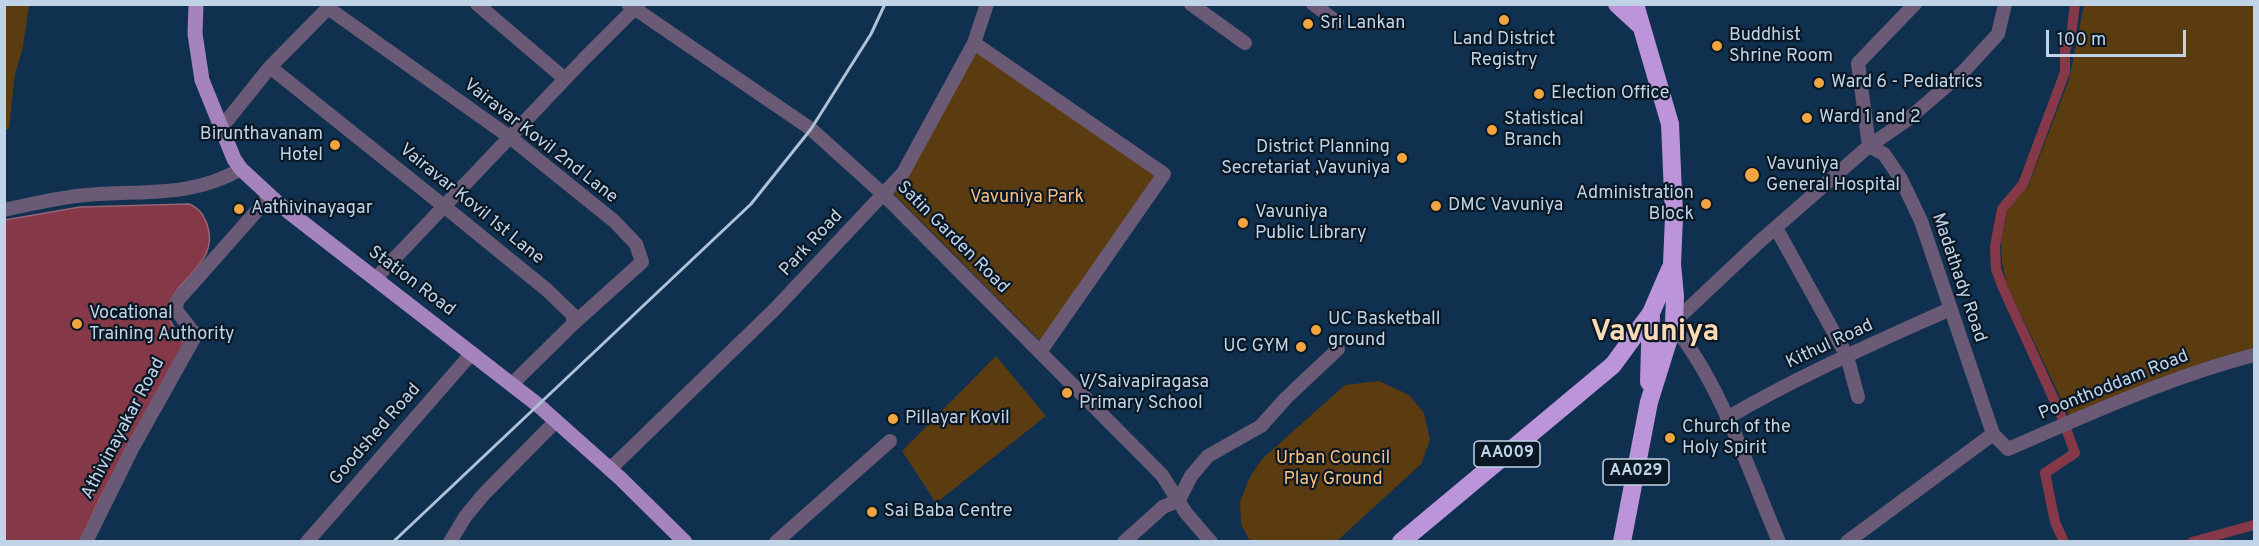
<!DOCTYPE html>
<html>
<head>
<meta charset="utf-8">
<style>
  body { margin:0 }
  #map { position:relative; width:2259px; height:546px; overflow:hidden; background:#10304f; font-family:Overpass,sans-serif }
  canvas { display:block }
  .frame { position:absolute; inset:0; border:6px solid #c1d3e7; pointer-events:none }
  .scale { position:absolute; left:2046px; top:30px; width:140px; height:27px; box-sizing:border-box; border:3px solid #c1d3e7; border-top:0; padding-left:8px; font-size:18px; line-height:21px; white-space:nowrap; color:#c1d3e7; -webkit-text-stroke:4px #0a1825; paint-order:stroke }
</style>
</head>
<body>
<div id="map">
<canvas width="2259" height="546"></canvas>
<div class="frame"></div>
<div class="scale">100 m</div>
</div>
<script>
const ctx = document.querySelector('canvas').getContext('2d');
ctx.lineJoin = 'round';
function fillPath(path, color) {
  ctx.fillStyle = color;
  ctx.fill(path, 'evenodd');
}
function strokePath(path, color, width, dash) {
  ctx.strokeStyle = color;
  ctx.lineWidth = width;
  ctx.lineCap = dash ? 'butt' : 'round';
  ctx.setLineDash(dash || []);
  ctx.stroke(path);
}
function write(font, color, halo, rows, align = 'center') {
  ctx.font = font + ' Overpass,sans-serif';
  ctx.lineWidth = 4.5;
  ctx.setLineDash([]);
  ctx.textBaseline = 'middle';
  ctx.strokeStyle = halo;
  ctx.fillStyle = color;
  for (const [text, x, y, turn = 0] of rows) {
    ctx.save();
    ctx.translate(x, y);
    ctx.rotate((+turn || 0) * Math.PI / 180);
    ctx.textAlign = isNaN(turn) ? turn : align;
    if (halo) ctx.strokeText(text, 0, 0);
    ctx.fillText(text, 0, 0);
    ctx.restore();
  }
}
fillPath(new Path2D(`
  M 5,4 L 29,5 L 23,47 L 15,74 L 9,129 L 4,129 Z
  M 2084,5 L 2254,5 L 2254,348 L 2221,357 L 2069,416 L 2007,285 L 2002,263 L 2001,240 L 2008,207 L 2028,186 L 2069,80 Z
  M 973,50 L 1156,175 L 1041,342 L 890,190 Z
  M 996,356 L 1046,416 L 936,503 L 902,451 Z
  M 1379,381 L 1409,395 L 1424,413 L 1430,440 L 1421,464 L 1337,541 L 1250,541 L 1241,524 L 1240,502 L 1250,477 L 1262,459 L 1345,385 Z`), '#5b3b10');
const water = new Path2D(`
  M 189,204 C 199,208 203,214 207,224 C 221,265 173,278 168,310 C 167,323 180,332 184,344 L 100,498 L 80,541 L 5,542 L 5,220 L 80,207 Z`);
fillPath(water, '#853847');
strokePath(water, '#976677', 1.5);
strokePath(new Path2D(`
  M 2064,542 L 2055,522 L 2045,473 L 2075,453 L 2061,415 L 2003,288 L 1996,269 L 1995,246 L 2002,209 L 2023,184 L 2065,72 L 2065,50 L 2071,36 L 2075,4
  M 2192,542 L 2254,525`), '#853847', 10);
strokePath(new Path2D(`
  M 477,4 L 565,79
  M 628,4 L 811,129 L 883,194 L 1162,475 L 1186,513 L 1211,542
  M 1191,4 L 1245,43
  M 1313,4 L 1337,22
  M 1915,4 L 1858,63 L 1869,146 L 1884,154 L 1901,179 L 1921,221 L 1993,434 L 2008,449 C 2088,414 2170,377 2254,355
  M 328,8 L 511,138 L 614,221 L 636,244 L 642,262 L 573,324
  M 974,43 L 1164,174 L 1040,352
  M 270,67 L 445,207 L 547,290 L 573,315 L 573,324 L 512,384
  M 221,128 L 270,67 L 332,4
  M 4,210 C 32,204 59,197 87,195 C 142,190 191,198 241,169
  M 1776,228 L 1847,356 L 1858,397
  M 375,279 L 583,60 L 639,4
  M 1674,322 L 1758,243 L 1869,146 L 1907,120 L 1964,71 L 1998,34 L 2005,4
  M 1673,326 C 1720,381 1750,474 1779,542
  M 1727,418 C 1798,376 1875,343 1950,309
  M 610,469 L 775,309 L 903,173 L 974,43 L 987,4
  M 86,542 L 133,447 L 194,338 L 194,333 L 176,310 L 177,301 L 270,196
  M 307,542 L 472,353
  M 450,542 L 465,517 L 483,495 L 556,421
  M 776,542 L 890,441
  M 1124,542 L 1163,507 L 1179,500 L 1191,476 L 1208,456 L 1261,426 L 1286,398 L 1338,349
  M 1847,542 L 1993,434`), '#6a5a76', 14);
strokePath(new Path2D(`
  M 196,4 L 195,34 L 202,80 L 234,159 L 241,169 L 280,205 L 538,405 L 620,478 L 685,542`), '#a584bd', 15);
strokePath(new Path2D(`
  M 1617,4 L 1641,26
  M 1649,382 L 1651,313
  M 1401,542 L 1613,365 L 1651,313 L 1670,269
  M 1622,542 L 1649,402 L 1674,322 L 1675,296 L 1672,264 L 1674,217 L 1670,124 L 1635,4`), '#bc94d9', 18);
strokePath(new Path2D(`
  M 393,542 L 751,204 L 811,129 L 871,34 L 885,4`), '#aec1d6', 3);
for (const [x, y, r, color] of [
  [1504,20,6,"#f1a540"],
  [1308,24,6,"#f1a540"],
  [1717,46,6,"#f1a540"],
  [1819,83,6,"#f1a540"],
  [1539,94,6,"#f1a540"],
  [1807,118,6,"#f1a540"],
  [1492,130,6,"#f1a540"],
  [335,145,6,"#f1a540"],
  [1402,158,6,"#f1a540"],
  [1752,175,8,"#f1a540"],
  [1706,204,6,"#f1a540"],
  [1436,206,6,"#f1a540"],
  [239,209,6,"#f1a540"],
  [1243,223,6,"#f1a540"],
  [77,324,6,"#f1a540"],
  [1316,330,6,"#f1a540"],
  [1301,347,6,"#f1a540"],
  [1067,393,6,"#f1a540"],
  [893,419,6,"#f1a540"],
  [1670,438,6,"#f1a540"],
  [872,512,6,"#f1a540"]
]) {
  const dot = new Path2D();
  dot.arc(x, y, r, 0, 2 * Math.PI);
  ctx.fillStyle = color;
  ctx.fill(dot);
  strokePath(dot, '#0a1825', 2);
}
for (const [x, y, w] of [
  [1507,454,66],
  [1636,472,66]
]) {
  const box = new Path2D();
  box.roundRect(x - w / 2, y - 13, w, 26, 4.5);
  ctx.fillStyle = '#0a1825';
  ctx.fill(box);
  strokePath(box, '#c1d3e7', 1.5);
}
write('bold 16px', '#c1d3e7', null, [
  ["AA009",1507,454],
  ["AA029",1636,472]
]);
write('18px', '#c1d3e7', '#0a1825', [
  ["Sri Lankan",1320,24],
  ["Buddhist",1729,36],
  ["Shrine Room",1729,57],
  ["Land District",1504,40,"center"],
  ["Registry",1504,61,"center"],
  ["Ward 6 - Pediatrics",1831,83],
  ["Election Office",1551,94],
  ["Ward 1 and 2",1819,118],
  ["Statistical",1504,120],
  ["Branch",1504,141],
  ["Birunthavanam",323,135,"right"],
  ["Hotel",323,156,"right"],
  ["District Planning",1390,148,"right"],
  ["Secretariat ,Vavuniya",1390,169,"right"],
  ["Vavuniya",1766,165],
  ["General Hospital",1766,186],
  ["Administration",1694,194,"right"],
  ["Block",1694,215,"right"],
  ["DMC Vavuniya",1448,206],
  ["Aathivinayagar",251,209],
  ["Vavuniya",1255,213],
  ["Public Library",1255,234],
  ["Vocational",89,314],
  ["Training Authority",89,335],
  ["UC Basketball",1328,320],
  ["ground",1328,341],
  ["UC GYM",1289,347,"right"],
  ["V/Saivapiragasa",1079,383],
  ["Primary School",1079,404],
  ["Pillayar Kovil",905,419],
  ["Church of the",1682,428],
  ["Holy Spirit",1682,449],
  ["Sai Baba Centre",884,512]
], 'left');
write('18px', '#c1d3e7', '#0a1825', [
  ["Vairavar Kovil 2nd Lane",540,142,38],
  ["Vairavar Kovil 1st Lane",471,205,39],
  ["Satin Garden Road",952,238,45],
  ["Park Road",812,244,-47],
  ["Madathady Road",1958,278,71],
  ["Station Road",411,282,37],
  ["Kithul Road",1830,345,-25],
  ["Poonthoddam Road",2114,386,-22],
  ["Athivinayakar Road",124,429,-62],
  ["Goodshed Road",376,435,-49]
]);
write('18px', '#fabf7a', '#0a1825', [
  ["Vavuniya Park",1027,198],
  ["Urban Council",1333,459],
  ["Play Ground",1333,480]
]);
write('bold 30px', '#fbdab6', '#0a1825', [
  ["Vavuniya",1655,334]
]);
</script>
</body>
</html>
